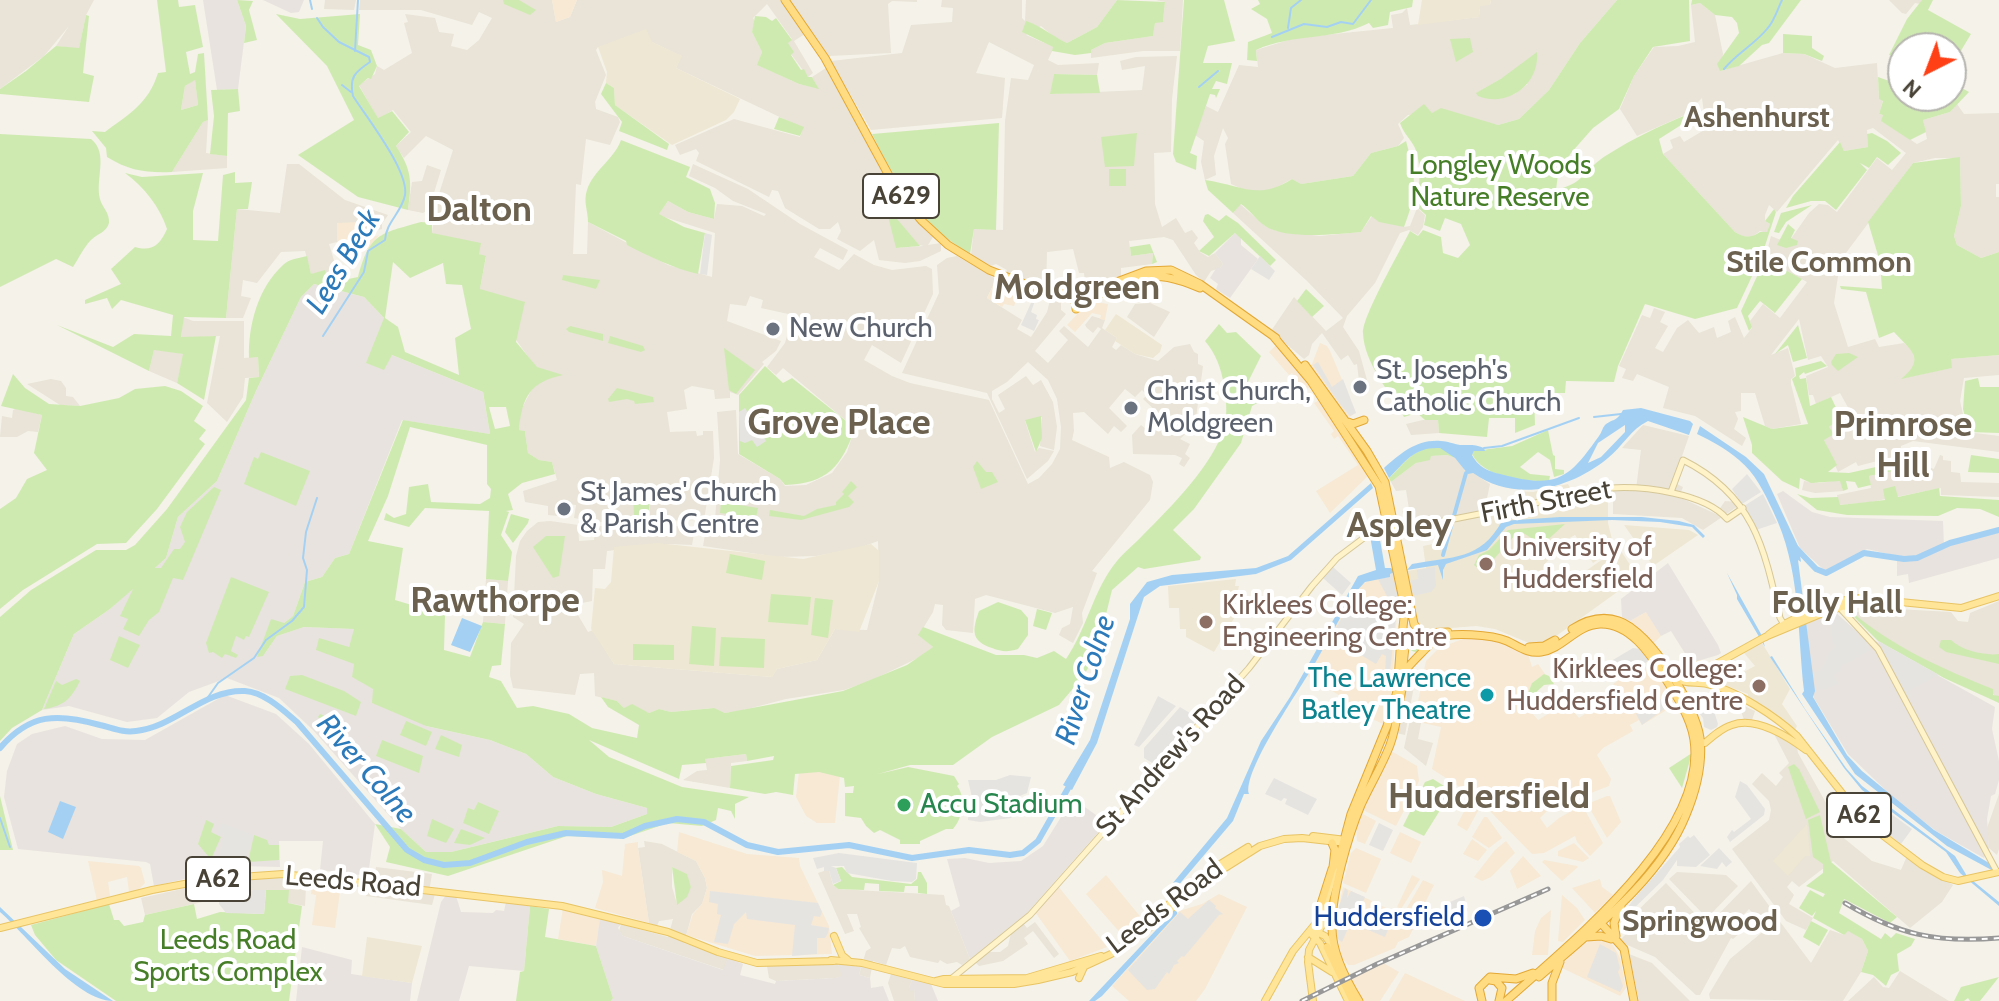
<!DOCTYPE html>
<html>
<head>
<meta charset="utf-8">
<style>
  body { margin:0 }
  #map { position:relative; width:1999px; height:1001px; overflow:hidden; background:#f5f2e9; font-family:Cabin,sans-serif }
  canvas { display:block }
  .north { position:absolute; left:1887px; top:32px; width:80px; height:80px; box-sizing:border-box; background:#fff; border:2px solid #b6b4af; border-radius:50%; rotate:222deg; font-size:22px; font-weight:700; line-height:32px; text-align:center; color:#494337 }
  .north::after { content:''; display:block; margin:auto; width:28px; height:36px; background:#ff4016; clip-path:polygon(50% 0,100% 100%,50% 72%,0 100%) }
</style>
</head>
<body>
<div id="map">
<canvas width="1999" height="1001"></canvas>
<div class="north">N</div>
</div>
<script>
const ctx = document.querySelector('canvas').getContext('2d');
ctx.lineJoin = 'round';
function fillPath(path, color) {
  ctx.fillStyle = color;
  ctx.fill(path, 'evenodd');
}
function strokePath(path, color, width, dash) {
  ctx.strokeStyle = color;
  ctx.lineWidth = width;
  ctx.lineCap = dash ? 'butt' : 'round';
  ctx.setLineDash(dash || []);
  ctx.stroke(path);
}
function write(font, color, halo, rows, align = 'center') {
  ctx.font = font + ' Cabin,sans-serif';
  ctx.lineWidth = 8;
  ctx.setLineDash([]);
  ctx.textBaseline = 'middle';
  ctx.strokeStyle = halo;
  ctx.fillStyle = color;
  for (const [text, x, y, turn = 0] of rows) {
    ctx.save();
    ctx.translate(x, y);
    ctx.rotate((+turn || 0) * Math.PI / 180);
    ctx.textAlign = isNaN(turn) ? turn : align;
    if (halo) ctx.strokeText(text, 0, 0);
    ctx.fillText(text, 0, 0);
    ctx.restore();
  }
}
fillPath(new Path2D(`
  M 0,0 L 94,0 L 86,15 L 79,49 L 56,46 L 69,26 L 44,56 L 0,89 Z
  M 325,0 L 356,0 L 354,10 L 324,9 Z
  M 360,0 L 552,0 L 556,22 L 570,17 L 577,0 L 917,0 L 917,2 L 892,1 L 888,4 L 891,53 L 829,56 L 811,30 L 794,41 L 813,73 L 808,77 L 791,54 L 787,43 L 792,39 L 767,4 L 753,18 L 755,22 L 752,32 L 762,52 L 758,65 L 799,84 L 818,88 L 812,77 L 826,68 L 902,203 L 933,237 L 928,245 L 941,243 L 941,251 L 920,261 L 905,263 L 879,260 L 874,240 L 860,251 L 837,239 L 841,231 L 838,222 L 830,229 L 819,229 L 785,208 L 778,191 L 772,190 L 769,197 L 696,161 L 699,153 L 696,149 L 680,155 L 675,145 L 734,119 L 800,137 L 803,128 L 676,68 L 681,56 L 652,42 L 598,47 L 596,50 L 606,75 L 595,102 L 596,109 L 618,117 L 620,122 L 610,145 L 586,139 L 581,185 L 576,184 L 573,254 L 587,254 L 588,222 L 668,265 L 712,277 L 715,233 L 658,215 L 668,201 L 688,212 L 714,219 L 717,204 L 742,206 L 764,216 L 766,214 L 733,201 L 715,188 L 689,176 L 693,164 L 748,189 L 800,224 L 848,250 L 843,260 L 820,248 L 814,257 L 839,270 L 854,254 L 874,265 L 892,270 L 926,266 L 932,269 L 933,294 L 901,363 L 872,345 L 864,360 L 892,376 L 910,383 L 989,400 L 1028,484 L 1039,478 L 1052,464 L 1060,449 L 1061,427 L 1057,399 L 1048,380 L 1028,362 L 1007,382 L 992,391 L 992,399 L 999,413 L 1005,409 L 998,395 L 1026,376 L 1033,385 L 1041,380 L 1053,402 L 1057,427 L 1054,450 L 1040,446 L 1042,417 L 1025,421 L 1035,452 L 1039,448 L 1054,451 L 1048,461 L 1027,479 L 987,393 L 902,373 L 939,293 L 937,265 L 947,258 L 957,256 L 996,279 L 987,298 L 1022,320 L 1017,329 L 1031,337 L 1047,312 L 1050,300 L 1061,301 L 1061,310 L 1066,314 L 1035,351 L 1048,363 L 1068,340 L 1059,331 L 1064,326 L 1088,347 L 1101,329 L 1098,327 L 1093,333 L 1087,328 L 1085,325 L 1092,316 L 1105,320 L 1102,328 L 1117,338 L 1112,347 L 1116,350 L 1121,345 L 1135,354 L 1158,361 L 1174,347 L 1190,344 L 1194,352 L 1198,354 L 1198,364 L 1203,366 L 1195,425 L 1180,439 L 1190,444 L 1185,454 L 1190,458 L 1184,467 L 1179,464 L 1182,458 L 1175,455 L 1133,454 L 1132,435 L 1141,425 L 1147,430 L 1158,418 L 1155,415 L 1157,412 L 1143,399 L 1147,395 L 1142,390 L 1135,397 L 1125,389 L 1109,408 L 1127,426 L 1121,432 L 1114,426 L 1108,434 L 1084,412 L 1073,413 L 1074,431 L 1072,440 L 1109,457 L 1110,468 L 1124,462 L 1150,475 L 1153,482 L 1150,500 L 1092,571 L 1097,573 L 1082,613 L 1083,623 L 1073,643 L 1059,635 L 1062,628 L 1070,624 L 1073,607 L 1055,613 L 986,595 L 975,599 L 973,633 L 946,630 L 942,625 L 943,605 L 935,604 L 933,612 L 919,635 L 933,647 L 920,657 L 870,681 L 844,690 L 786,699 L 740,711 L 725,713 L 713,708 L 671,712 L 659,709 L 649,713 L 624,708 L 617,701 L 595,696 L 594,673 L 580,674 L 575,695 L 513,688 L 510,675 L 511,643 L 524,624 L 513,617 L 516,556 L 520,541 L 527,531 L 538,522 L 550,521 L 578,525 L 579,541 L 594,540 L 596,526 L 660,524 L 695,528 L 692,545 L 670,544 L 607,551 L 605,569 L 593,569 L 592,601 L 572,605 L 588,632 L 593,630 L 614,664 L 772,677 L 777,669 L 817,660 L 835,629 L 867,630 L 879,581 L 878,541 L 859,548 L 816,556 L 778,557 L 703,546 L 706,529 L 714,530 L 720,460 L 717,412 L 736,410 L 738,454 L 780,479 L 785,486 L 806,485 L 832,473 L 847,452 L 855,428 L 783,368 L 776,375 L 767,367 L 785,343 L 793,315 L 761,308 L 763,300 L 750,296 L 746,306 L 730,304 L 727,321 L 781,341 L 776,351 L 762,362 L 764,364 L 738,395 L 730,392 L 730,398 L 715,399 L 714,390 L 692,386 L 684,390 L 687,409 L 667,412 L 670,432 L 696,431 L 697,436 L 703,435 L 703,431 L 713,431 L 714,458 L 704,520 L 650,521 L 649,496 L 633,499 L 634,522 L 598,522 L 574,518 L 576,505 L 561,503 L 558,516 L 548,515 L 548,506 L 525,502 L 523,491 L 557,480 L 552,462 L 539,460 L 528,453 L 525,431 L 519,430 L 520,412 L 532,389 L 544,379 L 480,289 L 486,257 L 432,233 L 436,203 L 453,150 L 426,136 L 404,158 L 396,146 L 411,132 L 393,110 L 378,119 L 359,85 L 375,74 L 377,66 L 384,70 L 412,53 L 404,23 L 408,22 L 405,14 L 435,18 L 439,32 L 454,34 L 451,46 L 467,50 L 479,40 L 492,18 L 479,12 L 472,25 L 421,10 L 359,10 ZM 897,221 L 919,245 L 924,246 L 896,248 Z
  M 942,0 L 1022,0 L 1022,18 L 1025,21 L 1026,0 L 1117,0 L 1097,27 L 1067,43 L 1053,36 L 1041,26 L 1026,35 L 1054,47 L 1048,60 L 1058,65 L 1099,63 L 1097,75 L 1054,74 L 1051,94 L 1142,90 L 1145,66 L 1122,70 L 1120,61 L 1136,57 L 1177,56 L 1172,99 L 1171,152 L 1154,153 L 1155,204 L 1162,227 L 1176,218 L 1185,233 L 1192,230 L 1198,238 L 1194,243 L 1200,252 L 1208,257 L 1215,253 L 1223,264 L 1220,268 L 1211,271 L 1204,282 L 1196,275 L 1173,240 L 1164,237 L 1129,241 L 1131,256 L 1153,253 L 1152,264 L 1121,268 L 1121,277 L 1085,282 L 1084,273 L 1079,273 L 1073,249 L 1047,252 L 1046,288 L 1006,274 L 1007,270 L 996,264 L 991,266 L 971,255 L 974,229 L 1003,230 L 1005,121 L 1011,78 L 1028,80 L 1034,65 L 989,42 L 976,73 L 1005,78 L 1002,118 L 871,130 L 831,61 L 902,53 L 911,25 L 952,22 L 953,8 L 941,7 Z
  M 1156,0 L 1183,0 L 1180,51 L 1143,51 L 1091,58 L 1091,50 L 1105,43 L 1153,36 L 1155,22 L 1163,22 L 1165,2 Z
  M 1491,0 L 1617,0 L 1580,43 L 1549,90 L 1519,119 L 1498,125 L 1432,113 L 1408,115 L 1398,124 L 1404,138 L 1398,146 L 1371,153 L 1353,176 L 1301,184 L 1292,179 L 1268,192 L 1245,190 L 1231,184 L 1225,144 L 1228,138 L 1223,128 L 1214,156 L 1216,175 L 1205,180 L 1201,162 L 1204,141 L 1195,135 L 1206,106 L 1218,112 L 1239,65 L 1258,67 L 1256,50 L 1295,38 L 1393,28 L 1391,15 L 1402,13 L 1407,8 L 1410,25 L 1479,17 L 1480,5 L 1490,5 ZM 1502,78 L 1528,84 L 1515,94 L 1501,98 L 1492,99 L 1477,93 Z
  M 1889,0 L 1922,0 L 1920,4 L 1915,3 L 1906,14 L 1902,13 Z
  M 1700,3 L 1715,15 L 1723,54 L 1720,71 L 1783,53 L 1804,54 L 1835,68 L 1877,63 L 1879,99 L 1883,100 L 1879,114 L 1883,115 L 1882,121 L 1917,144 L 1927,139 L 1923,120 L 1950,112 L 1957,104 L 1964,114 L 1999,113 L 1999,184 L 1996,184 L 1996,197 L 1999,197 L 1999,252 L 1981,258 L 1957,245 L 1954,236 L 1961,206 L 1960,158 L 1935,158 L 1913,163 L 1840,261 L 1827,267 L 1838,276 L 1834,303 L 1848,347 L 1875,339 L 1879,347 L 1904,343 L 1912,350 L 1915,361 L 1913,370 L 1903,378 L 1951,368 L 1950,359 L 1999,355 L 1999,375 L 1964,378 L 1960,401 L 1967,432 L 1999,436 L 1999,452 L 1913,441 L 1901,446 L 1900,455 L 1858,466 L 1856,462 L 1838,472 L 1824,440 L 1829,427 L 1850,411 L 1840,393 L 1816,404 L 1813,395 L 1809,395 L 1806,376 L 1828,367 L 1821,356 L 1808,360 L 1799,319 L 1771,355 L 1788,348 L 1795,376 L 1791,379 L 1791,384 L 1801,424 L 1772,429 L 1765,426 L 1755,393 L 1741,393 L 1741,411 L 1735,412 L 1738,419 L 1734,429 L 1746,438 L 1742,446 L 1695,416 L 1663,408 L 1669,387 L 1637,374 L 1633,381 L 1622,378 L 1626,369 L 1619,366 L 1642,315 L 1650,318 L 1654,308 L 1665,312 L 1660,322 L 1668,326 L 1655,348 L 1663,352 L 1677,328 L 1688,320 L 1699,333 L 1714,327 L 1717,338 L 1731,332 L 1728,321 L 1735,317 L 1744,338 L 1752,328 L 1750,321 L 1763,304 L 1780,318 L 1807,282 L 1765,259 L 1771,236 L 1788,243 L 1809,213 L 1819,204 L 1828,205 L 1837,212 L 1877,158 L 1892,170 L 1906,153 L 1873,128 L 1867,130 L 1868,147 L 1844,151 L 1838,140 L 1777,212 L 1769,205 L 1765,215 L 1765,221 L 1770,224 L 1767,233 L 1760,231 L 1752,237 L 1742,236 L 1735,232 L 1663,154 L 1673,148 L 1670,140 L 1680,136 L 1684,142 L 1706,129 L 1702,98 L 1685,115 L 1637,136 L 1620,109 L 1634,76 L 1654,47 L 1678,46 L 1695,42 L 1691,5 Z
  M 195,79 L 198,105 L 181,110 L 185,86 Z
  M 208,120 L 206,153 L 227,156 L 227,168 L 172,172 L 203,122 Z
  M 287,164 L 299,164 L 345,200 L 388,215 L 382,224 L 382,229 L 364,234 L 356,233 L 337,223 L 337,242 L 329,244 L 336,267 L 332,268 L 337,281 L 329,283 L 311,274 L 305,251 L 281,252 L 257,283 L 243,280 L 241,296 L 251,298 L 243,318 L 226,318 L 237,209 L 280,213 Z
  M 427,165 L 441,170 L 429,209 L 423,213 L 408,210 L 412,182 L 422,181 Z
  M 1240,204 L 1265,226 L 1277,231 L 1320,236 L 1361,232 L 1372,216 L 1404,227 L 1410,226 L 1417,208 L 1425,215 L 1423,227 L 1418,235 L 1409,230 L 1400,233 L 1375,283 L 1347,316 L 1343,327 L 1359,351 L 1367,380 L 1359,381 L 1357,364 L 1354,365 L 1348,355 L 1341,360 L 1322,333 L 1312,344 L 1309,355 L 1304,359 L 1271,331 L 1294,297 L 1326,331 L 1343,318 L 1307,281 L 1233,213 Z
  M 1150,303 L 1170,312 L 1154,337 L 1127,317 L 1135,304 Z
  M 183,317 L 193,321 L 244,321 L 244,358 L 258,357 L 259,377 L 245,378 L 243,397 L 227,422 L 207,403 L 220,336 L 181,338 Z
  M 154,349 L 184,354 L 177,383 L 149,371 Z
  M 51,379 L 61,381 L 66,388 L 66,396 L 73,397 L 80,406 L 60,405 L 27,384 Z
  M 17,408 L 42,415 L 38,432 L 28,431 L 17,437 L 0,437 L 2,416 L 12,418 L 13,410 Z
  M 1423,420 L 1438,420 L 1439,433 L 1411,435 L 1406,424 Z
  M 1643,425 L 1689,436 L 1673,482 L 1683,487 L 1679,497 L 1716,514 L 1725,501 L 1736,502 L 1738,506 L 1703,530 L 1682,518 L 1613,514 L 1613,490 L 1636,489 L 1641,450 L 1622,448 Z
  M 1447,455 L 1455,458 L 1464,467 L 1465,472 L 1473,473 L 1490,484 L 1484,512 L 1449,517 L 1443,538 L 1437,539 L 1434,521 L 1402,527 L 1401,522 L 1405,521 L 1402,511 L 1409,509 L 1406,490 L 1396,491 L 1391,482 L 1416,463 L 1431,456 Z
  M 1940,455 L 1943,456 L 1943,460 L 1951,461 L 1951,472 L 1960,473 L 1961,482 L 1999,483 L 1999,497 L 1941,495 L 1941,488 L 1871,502 L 1839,505 L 1837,495 L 1871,488 L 1869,476 L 1912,467 L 1912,461 L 1934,469 Z
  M 1841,480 L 1843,491 L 1815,493 L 1802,490 L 1804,481 L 1819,483 Z
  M 486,579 L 508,581 L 505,624 L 483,622 Z
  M 1999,601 L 1999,700 L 1993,694 L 1947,674 L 1882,641 L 1852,613 L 1879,608 L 1951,612 L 1958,621 L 1968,622 L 1970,613 Z
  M 1407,685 L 1414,686 L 1405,735 L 1396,733 Z
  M 1712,691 L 1755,711 L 1752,720 L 1744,720 L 1741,711 L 1715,700 L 1711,702 L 1708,696 Z
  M 1410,720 L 1421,723 L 1418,739 L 1433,743 L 1426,766 L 1404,748 Z
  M 1774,734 L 1797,747 L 1798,753 L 1830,810 L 1840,835 L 1872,861 L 1901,870 L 1907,856 L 1953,885 L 1942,902 L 1910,928 L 1833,861 L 1799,887 L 1792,881 L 1787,887 L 1794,895 L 1789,904 L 1813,918 L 1806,930 L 1786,921 L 1732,849 L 1769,820 L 1771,810 L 1769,801 L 1752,784 L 1762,773 L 1776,786 L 1783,777 L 1779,773 L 1789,763 Z
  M 746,754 L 747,761 L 731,763 L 730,788 L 683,780 L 697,771 L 707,770 L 705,759 Z
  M 1999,794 L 1999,849 L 1997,855 L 1989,848 L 1987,828 Z
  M 644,841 L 662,844 L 696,861 L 705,878 L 707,888 L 702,904 L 692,914 L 684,943 L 728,958 L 724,970 L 623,936 L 619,931 L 621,924 L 668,937 L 673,919 L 659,921 L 657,926 L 649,923 L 638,848 L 645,847 ZM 672,867 L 686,874 L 691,887 L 677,904 L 672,887 Z
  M 376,867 L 432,874 L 429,892 L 435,894 L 432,905 L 366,896 L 367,886 L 372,886 Z
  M 824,871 L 829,871 L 833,885 L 838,889 L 944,895 L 946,905 L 949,906 L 970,959 L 962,965 L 957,962 L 947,964 L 940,960 L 938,963 L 910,957 L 905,946 L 900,949 L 892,948 L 886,965 L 873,961 L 870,978 L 859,975 L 866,951 L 871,948 L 859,928 L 861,927 L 857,914 L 847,914 L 854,931 L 845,934 L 818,873 Z
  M 1677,872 L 1726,875 L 1738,886 L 1707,918 L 1669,879 Z
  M 259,877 L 298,879 L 298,885 L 306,887 L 305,906 L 288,903 L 288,890 L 254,890 L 225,894 L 222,881 Z
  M 1751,881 L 1775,914 L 1763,924 L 1749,909 L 1734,925 L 1740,933 L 1733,939 L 1731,938 L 1700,995 L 1696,995 L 1655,957 L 1625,944 L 1621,939 L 1634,926 L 1628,920 L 1666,883 L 1707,926 Z
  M 200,885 L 202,902 L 145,915 L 141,898 Z
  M 1778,919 L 1811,963 L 1830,930 L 1844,935 L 1847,930 L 1862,939 L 1868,951 L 1861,972 L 1843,1001 L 1710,999 L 1709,994 L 1730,959 Z
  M 1035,922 L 1059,954 L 1054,958 L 1033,931 L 1024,938 L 1028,944 L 1003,961 L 979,966 L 975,962 L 986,952 L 1000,952 L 1008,946 L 1011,933 L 1023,923 L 1027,928 Z
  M 1629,954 L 1652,963 L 1690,1001 L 1639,1001 Z
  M 838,964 L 843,976 L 836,978 L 776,981 L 769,978 L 767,966 Z
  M 1900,971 L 1949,1001 L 1848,1001 L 1874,977 L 1883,987 L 1889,988 Z
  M 891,974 L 912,980 L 909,988 L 914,990 L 915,1001 L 894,1001 L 888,983 Z`), '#e9e4d7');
fillPath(new Path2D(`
  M 552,0 L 577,0 L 570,17 L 556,22 Z
  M 357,222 L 359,241 L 379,235 L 368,249 L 341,257 L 337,242 L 337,223 Z
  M 996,279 L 1020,289 L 1014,306 L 1004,304 L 1002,307 L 987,298 Z
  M 1095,302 L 1108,304 L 1105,320 L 1100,319 L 1101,315 L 1092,313 L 1075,332 L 1067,325 L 1085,306 Z
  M 1320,343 L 1327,346 L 1330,351 L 1356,413 L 1337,424 L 1370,474 L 1330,513 L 1316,491 L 1358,465 L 1338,436 L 1334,439 L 1331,434 L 1334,431 L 1314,403 L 1331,394 L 1323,381 L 1304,390 L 1292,373 L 1289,375 L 1269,352 L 1277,344 L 1301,371 L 1312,364 Z
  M 1373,579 L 1378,579 L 1399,600 L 1395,603 L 1397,613 L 1391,696 L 1383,724 L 1372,719 L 1374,712 L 1369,710 L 1364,714 L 1347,706 L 1340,701 L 1342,697 L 1307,676 L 1353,595 L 1362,584 Z
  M 1646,612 L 1661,636 L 1653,644 L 1644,632 L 1630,621 Z
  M 1468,637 L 1502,640 L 1528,654 L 1532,667 L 1538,664 L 1545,674 L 1533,682 L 1524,700 L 1525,705 L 1538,720 L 1566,703 L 1579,718 L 1617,692 L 1613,684 L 1644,664 L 1651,675 L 1658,671 L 1674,702 L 1673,706 L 1642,725 L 1639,720 L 1630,725 L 1633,731 L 1603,748 L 1597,755 L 1611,779 L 1609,786 L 1557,806 L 1555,802 L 1550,805 L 1531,778 L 1526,780 L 1547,811 L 1540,818 L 1547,828 L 1559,818 L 1582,805 L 1603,843 L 1590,856 L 1577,842 L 1575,836 L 1544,853 L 1532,854 L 1478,799 L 1432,769 L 1441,727 L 1414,721 L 1422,682 L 1419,681 L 1421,669 L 1424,670 L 1426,661 L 1439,648 Z
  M 1393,752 L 1417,766 L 1419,781 L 1396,826 L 1363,810 L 1389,753 Z
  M 819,769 L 840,775 L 835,823 L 817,823 L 806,816 L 796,797 L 799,772 Z
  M 1607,796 L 1610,796 L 1621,822 L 1607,838 L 1587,804 Z
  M 1469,802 L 1479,809 L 1467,831 L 1457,825 Z
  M 1361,813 L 1376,821 L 1365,844 L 1357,841 L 1356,824 Z
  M 1484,817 L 1487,817 L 1502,838 L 1489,848 L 1472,837 Z
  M 679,832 L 747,854 L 799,858 L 800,866 L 829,926 L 832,954 L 755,956 L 686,935 L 693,914 L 702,904 L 707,888 L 705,878 L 696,861 L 677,852 Z
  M 1400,832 L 1421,842 L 1411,863 L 1390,853 Z
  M 1472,839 L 1487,850 L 1478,861 L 1463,854 Z
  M 1506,841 L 1515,853 L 1491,877 L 1482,881 L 1474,877 L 1495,850 Z
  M 638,842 L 638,848 L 649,923 L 595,908 L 603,882 L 602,870 L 622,876 L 625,844 Z
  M 1574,843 L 1589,858 L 1583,862 L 1558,856 L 1558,851 Z
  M 1356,848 L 1381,859 L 1366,893 L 1343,883 L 1351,853 Z
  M 1523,856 L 1541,876 L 1517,889 L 1510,871 Z
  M 1544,860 L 1577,866 L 1578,867 L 1562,881 L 1542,862 Z
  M 88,861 L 139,866 L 141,868 L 145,883 L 139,889 L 129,892 L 127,877 L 108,882 L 110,896 L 97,901 Z
  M 1106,875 L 1139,915 L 1140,923 L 1123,936 L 1086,894 Z
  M 1412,875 L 1420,879 L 1401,909 L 1397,907 Z
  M 1600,879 L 1602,887 L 1613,895 L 1595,913 L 1572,888 Z
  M 1423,880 L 1434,885 L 1418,917 L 1405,911 Z
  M 312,881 L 341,884 L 335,928 L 312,925 L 316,895 L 311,894 Z
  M 1058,886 L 1107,947 L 1070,961 L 1035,912 Z
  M 1343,887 L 1413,921 L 1415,925 L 1409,937 L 1398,942 L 1395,948 L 1354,965 L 1348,965 L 1342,958 L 1335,927 Z
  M 1219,894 L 1247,907 L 1205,989 L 1196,1001 L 1129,1001 L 1112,986 L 1179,911 L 1202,904 Z
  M 1562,895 L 1577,908 L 1585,920 L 1563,942 L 1558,941 Z
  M 563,908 L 600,918 L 596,946 L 558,939 Z
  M 1551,910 L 1548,955 L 1532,955 L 1535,931 L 1541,918 Z
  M 1598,939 L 1613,945 L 1620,958 L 1626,988 L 1620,996 L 1560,967 L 1572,953 L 1590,940 Z
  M 1380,961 L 1399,972 L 1380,1001 L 1363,1001 L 1348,975 Z
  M 1405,973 L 1465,1001 L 1389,1001 Z`), '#f7e9d4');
fillPath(new Path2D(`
  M 203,0 L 237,0 L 246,26 L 238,89 L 217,90 Z
  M 263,0 L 304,0 L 299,12 L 291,13 Z
  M 1235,233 L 1241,237 L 1241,245 L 1258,259 L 1230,298 L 1216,289 L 1218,284 L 1210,278 L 1217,267 L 1220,268 L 1223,264 L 1215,253 Z
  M 314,284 L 364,297 L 384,318 L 392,355 L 483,392 L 490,434 L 402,420 L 349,554 L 335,558 L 322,577 L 305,582 L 293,616 L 284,623 L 263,656 L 277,636 L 304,627 L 355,629 L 349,647 L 354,664 L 373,689 L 426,726 L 490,740 L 526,754 L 553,777 L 596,794 L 647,808 L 647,814 L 611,827 L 558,826 L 451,852 L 426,852 L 401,829 L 313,730 L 279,698 L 227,678 L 189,692 L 157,718 L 127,722 L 69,706 L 42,710 L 74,634 L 110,609 L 166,558 L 178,517 L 217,481 L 256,391 L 301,297 Z
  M 1783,491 L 1812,512 L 1830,517 L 1943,521 L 1944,547 L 1999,531 L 1999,558 L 1909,583 L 1908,574 L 1897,576 L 1897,556 L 1867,549 L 1825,571 L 1800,548 L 1777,494 Z
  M 1668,563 L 1718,645 L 1721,653 L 1718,655 L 1691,663 L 1671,631 L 1661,636 L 1646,612 L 1630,621 L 1622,617 L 1621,599 Z
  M 1834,611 L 1854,629 L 1995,707 L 1992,729 L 1999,761 L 1999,780 L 1995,794 L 1991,796 L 1987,819 L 1989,848 L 1984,858 L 1936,831 L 1898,802 L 1848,754 L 1814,698 L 1806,623 Z
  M 225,695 L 276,714 L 309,744 L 375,824 L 368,876 L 320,870 L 323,841 L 279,841 L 280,867 L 241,866 L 154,886 L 150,864 L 146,862 L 18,849 L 4,797 L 7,771 L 17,744 L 32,734 L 65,726 L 102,739 L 145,740 Z
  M 1071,801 L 1082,805 L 1096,815 L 1104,823 L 1103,827 L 1027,913 L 970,959 L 951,911 L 960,906 L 947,859 L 965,858 L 989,863 L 1021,861 L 1043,846 Z
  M 446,895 L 456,896 L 461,912 L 493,913 L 496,910 L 504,911 L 506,902 L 530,906 L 524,971 L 469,966 L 459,1001 L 417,1001 L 441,902 Z
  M 600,918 L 621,924 L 618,928 L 623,936 L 723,970 L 728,958 L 743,964 L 740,975 L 775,984 L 776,981 L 836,978 L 842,976 L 838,964 L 861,967 L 859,975 L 870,978 L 871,988 L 883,986 L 889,1001 L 611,1001 L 613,998 L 596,946 Z
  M 302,947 L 352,960 L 351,974 L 412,983 L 410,1001 L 296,1001 Z
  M 912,980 L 931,984 L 938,1001 L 915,1001 L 914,990 L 910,991 L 909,988 Z`), '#e8e3de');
fillPath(new Path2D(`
  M 1422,0 L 1491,0 L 1490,5 L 1480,6 L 1479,17 L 1418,25 Z
  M 646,29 L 652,42 L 682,56 L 676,68 L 740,99 L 734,112 L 726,120 L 672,145 L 615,105 L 614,88 L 606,83 L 607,72 L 598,47 Z
  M 1116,314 L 1162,345 L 1160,352 L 1153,358 L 1135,354 L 1115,341 L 1117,338 L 1105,330 Z
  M 1568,484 L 1575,496 L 1608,491 L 1608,523 L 1614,548 L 1593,563 L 1575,535 L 1566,540 L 1544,565 L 1561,588 L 1619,548 L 1638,577 L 1552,639 L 1539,644 L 1529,643 L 1495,629 L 1476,626 L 1426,630 L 1419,626 L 1407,571 L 1426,568 L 1423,546 L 1443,542 L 1448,524 L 1515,504 L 1516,491 L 1533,492 Z
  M 1624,525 L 1689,530 L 1698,535 L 1653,566 Z
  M 658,543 L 803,559 L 871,544 L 879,551 L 879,581 L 859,632 L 835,629 L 817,660 L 777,669 L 772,677 L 614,664 L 591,629 L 595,588 L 605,589 L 611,582 L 614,547 Z
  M 1236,579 L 1235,586 L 1239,586 L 1233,614 L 1236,615 L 1214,652 L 1186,637 L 1186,629 L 1180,629 L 1179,608 L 1169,608 L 1168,586 Z
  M 1762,643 L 1790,689 L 1782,704 L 1797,726 L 1795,730 L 1748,699 L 1748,694 L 1712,680 L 1734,672 L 1736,676 L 1755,666 L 1744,653 Z
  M 1807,824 L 1810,856 L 1805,856 L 1788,876 L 1773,861 Z
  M 367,937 L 422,946 L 412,983 L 362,976 Z`), '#eee7d3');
fillPath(new Path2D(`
  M 157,0 L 178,0 L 179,7 L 195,5 L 203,47 L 186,52 L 190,74 L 195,72 L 198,54 L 204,53 L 208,120 L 203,122 L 172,172 C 147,173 129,171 107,157 L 106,148 L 92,131 L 105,132 C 130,113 148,104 158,73 L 166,72 ZM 195,80 L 198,105 L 181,110 L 185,86 Z
  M 237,0 L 253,1 L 249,10 L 257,40 L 244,43 L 246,26 Z
  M 503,0 L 519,0 L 536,10 L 530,15 L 504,4 Z
  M 1117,0 L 1165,2 L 1163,22 L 1155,23 L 1153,36 L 1105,43 L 1091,50 L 1091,53 L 1075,55 L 1052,51 L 1053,47 L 1022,32 L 1026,21 C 1041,26 1052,36 1067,43 L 1097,27 Z
  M 1184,0 L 1224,0 L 1235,41 L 1208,46 L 1203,63 L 1232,63 L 1227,84 L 1216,81 L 1212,89 L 1220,89 L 1216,98 L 1215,95 L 1210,94 L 1190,153 L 1197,156 L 1196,170 L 1176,162 L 1173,154 Z
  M 1258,0 L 1413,0 L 1412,7 L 1390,12 L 1388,25 L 1373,28 L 1369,23 C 1333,41 1293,33 1256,50 L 1257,61 L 1247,60 L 1248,42 L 1272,33 L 1267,19 L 1251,9 L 1260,4 Z
  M 1617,0 L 1689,0 L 1690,41 L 1653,47 L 1634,76 L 1619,109 L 1593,128 L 1571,153 L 1558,174 L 1556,190 C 1587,182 1584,169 1607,155 C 1632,139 1659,126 1686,115 L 1689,120 L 1659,139 L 1663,154 L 1735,232 C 1745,238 1751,238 1760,232 L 1767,232 L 1770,224 L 1765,221 L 1774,209 L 1776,212 L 1762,255 L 1737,308 L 1695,319 L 1645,304 L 1618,366 L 1614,382 L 1566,381 L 1565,393 L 1534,393 L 1535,425 L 1515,433 L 1515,418 L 1489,418 L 1487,437 L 1439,433 L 1438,420 L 1425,420 L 1417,413 L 1404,417 C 1390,392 1364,363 1363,333 C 1362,317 1400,251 1410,231 L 1418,236 L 1423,230 L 1441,237 L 1443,253 L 1458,258 L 1470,245 L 1461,224 L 1445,218 L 1440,231 L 1424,225 L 1426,215 L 1416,206 C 1420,189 1422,162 1414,146 C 1409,137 1404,134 1400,123 L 1424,104 L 1432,113 L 1441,108 L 1498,125 L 1519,119 L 1549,90 L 1580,43 Z
  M 1692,0 L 1801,0 L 1769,43 L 1762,45 L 1739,66 L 1720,71 L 1717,64 L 1739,33 L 1737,23 L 1732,17 L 1715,15 L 1700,3 L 1691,5 Z
  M 1922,0 L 1933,0 L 1928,10 L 1971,34 L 1953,64 L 1962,77 L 1960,87 L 1969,92 L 1950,112 L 1923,120 L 1926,132 L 1910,140 L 1881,121 L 1883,115 L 1879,114 L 1883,101 L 1879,99 L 1878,77 L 1903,86 L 1903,96 L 1951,96 L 1951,48 L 1903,48 L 1903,77 L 1893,73 L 1898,59 L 1889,55 L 1907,19 Z
  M 360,14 L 358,45 L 371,50 L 377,66 L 371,79 L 368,78 L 359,86 L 378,118 L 392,111 L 409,132 L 396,146 C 412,170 412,182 408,210 L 358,197 L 298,155 L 354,120 L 327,66 L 276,14 L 300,19 Z
  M 86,15 L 89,16 L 83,73 L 94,76 L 89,102 L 0,94 L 0,89 L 26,71 L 56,46 L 79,48 Z
  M 755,16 L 766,17 L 772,21 L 776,18 L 792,40 L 788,43 L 794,52 L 791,55 L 801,70 L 804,69 L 808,77 L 812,77 L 819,89 L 799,84 L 757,65 L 762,52 L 752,32 Z
  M 1783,34 L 1812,36 L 1812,48 L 1824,56 L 1822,61 L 1804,54 L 1783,53 Z
  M 1470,38 L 1473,52 L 1456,62 L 1450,39 Z
  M 1537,52 C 1540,84 1508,108 1478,96 L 1476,93 L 1502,78 Z
  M 1054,74 L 1097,75 L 1100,93 L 1050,94 Z
  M 606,83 L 614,88 L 615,105 L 669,144 L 667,150 L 619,131 L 622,122 L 601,94 Z
  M 238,89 L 240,111 L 228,113 L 227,156 L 210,154 L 214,116 L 211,90 Z
  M 779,117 L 804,127 L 800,136 L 774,129 Z
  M 999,123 L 996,230 L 974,229 L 970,254 C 922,226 896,182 872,134 Z
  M 1137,133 L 1134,166 L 1105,167 L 1101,137 Z
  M 1872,133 L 1887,141 L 1901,153 L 1888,165 L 1877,157 L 1869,168 L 1860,163 L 1867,170 L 1836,210 L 1825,201 L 1811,201 L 1786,208 L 1793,196 L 1840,142 L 1844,151 L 1868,147 L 1867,134 Z
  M 0,134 L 91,139 C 109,153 95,179 100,199 C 102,207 110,213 109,223 C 107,232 97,234 91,240 C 84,247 79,258 73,267 L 56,259 L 0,287 Z
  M 621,140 L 690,167 L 686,177 L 710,189 L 715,203 L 714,219 L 688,212 L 668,201 L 659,214 L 684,227 L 705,233 L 698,274 C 673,268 650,257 627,245 L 626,241 L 588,222 C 588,210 583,202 587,190 C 593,171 615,158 621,140 Z
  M 1406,141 C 1416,177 1418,191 1404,227 L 1379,222 L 1371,216 L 1361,232 C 1336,234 1287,240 1265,226 C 1256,220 1250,210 1241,204 L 1233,213 L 1208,190 L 1205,180 C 1241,185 1258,201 1292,179 L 1301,184 L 1353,176 L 1371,153 L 1398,146 Z
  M 1960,157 L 1961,206 L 1954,236 L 1957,245 L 1981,258 L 1999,252 L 1999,355 L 1951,359 L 1952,368 L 1901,379 C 1927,358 1910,350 1894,332 L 1879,338 L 1866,292 L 1841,289 L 1840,286 L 1882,289 L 1880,262 L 1868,222 L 1913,163 Z
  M 1109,169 L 1126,169 L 1126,186 L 1109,186 Z
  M 235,172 L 235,183 L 252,182 L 248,209 L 237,209 L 226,318 L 184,317 L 181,337 L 216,336 L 204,400 L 177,383 L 183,354 L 154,350 L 149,371 L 57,325 L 113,347 L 134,334 L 171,336 L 173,315 L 121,300 L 112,309 L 107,298 L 85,304 L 85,300 L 121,284 L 111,269 L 135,247 C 152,252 160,245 167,229 C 160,207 144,187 125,173 L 142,177 L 203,173 L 193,211 L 193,240 L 218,241 L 223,175 Z
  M 1812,205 L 1786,222 L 1779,233 L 1774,232 L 1781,213 Z
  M 891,212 L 920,246 L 896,248 L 889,220 Z
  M 1208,214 L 1219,221 L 1226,215 L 1238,223 L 1276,260 L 1270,266 L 1235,233 L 1209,256 L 1199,251 L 1214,237 L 1203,221 L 1205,215 Z
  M 421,222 L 432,223 L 432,233 L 481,243 L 479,254 L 486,256 L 480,289 L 525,302 L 516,342 L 537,367 L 563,375 C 530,382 522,397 519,430 L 525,431 L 528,453 L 539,460 L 552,462 L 555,474 L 522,483 L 508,494 L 513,510 L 506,511 L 509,512 L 501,535 L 512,552 L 508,581 L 486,579 L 489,511 L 425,508 L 409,527 L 384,520 L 386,513 L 394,518 L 406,514 L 409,487 L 428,484 L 431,502 L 480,504 L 490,498 L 491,489 L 487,484 L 487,445 L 410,427 L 388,496 L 368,541 L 403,548 L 395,600 L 445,615 L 444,650 L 470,657 L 483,622 L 505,624 L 501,665 L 492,666 L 489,677 L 501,681 L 517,708 L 533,706 L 569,714 L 592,728 L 637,738 L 639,725 L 608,707 L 601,697 L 617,701 L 624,708 L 632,704 L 649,713 L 659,709 L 671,712 L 714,708 L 725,713 L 843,691 L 907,665 L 933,647 L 918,635 L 923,627 L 996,655 L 1024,655 L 1037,658 L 1054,651 L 1066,659 C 1087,629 1093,590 1117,561 C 1124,552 1135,544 1143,535 C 1170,508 1213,465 1224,428 C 1228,414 1226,398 1224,385 C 1221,368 1216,354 1205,341 L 1219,324 L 1227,333 L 1236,332 L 1261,356 L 1247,384 L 1266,398 L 1252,406 L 1241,443 L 1194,509 L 1173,530 L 1201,557 L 1200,560 L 1144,569 L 1138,567 L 1112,590 L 1096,655 L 1082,678 L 1059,705 L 992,737 L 953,765 L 910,765 L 878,774 L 908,767 L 954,776 L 959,784 L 957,786 C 966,797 963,818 953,829 L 946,829 L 920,841 L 920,844 L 900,844 L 900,840 L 880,830 L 874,833 L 866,826 L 861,818 L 845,816 L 845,793 L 853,793 L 854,786 L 845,787 L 844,778 L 819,772 L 795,774 L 793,795 L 776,792 L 765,794 L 730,788 L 731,766 L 773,760 L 774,756 L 747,761 L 746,754 L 705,759 L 706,763 L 682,765 L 679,779 L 589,740 L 609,757 L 682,787 L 749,797 L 735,804 L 735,819 L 731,811 L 718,808 L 716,820 L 702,826 L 668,823 L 624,838 L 567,836 L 448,876 L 386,862 L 390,847 L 375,824 L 401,829 L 426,852 L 451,852 L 558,826 L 611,827 L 647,814 L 647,808 L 596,794 L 553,777 L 526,754 L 490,740 L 426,726 L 372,703 L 373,689 L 352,677 L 354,664 L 316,650 L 319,638 L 349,647 L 354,629 L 304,627 L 277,636 L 263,656 L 257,657 L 271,619 L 284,623 L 293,616 L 305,582 L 322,577 L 335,558 L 349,554 L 403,420 L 490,434 L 483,392 L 392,355 L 384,370 L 366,363 L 384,318 L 364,297 L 314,284 L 301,297 L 256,391 L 217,481 L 178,517 L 166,558 L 155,568 L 161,568 L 174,549 L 180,549 L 185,542 L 180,527 L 187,512 L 214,487 L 221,490 L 183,580 L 173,578 L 159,612 L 149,620 L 139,636 L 123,629 L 128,619 L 120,616 L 133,589 L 110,609 L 74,634 L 42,710 L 12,728 L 0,741 L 0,617 L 31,590 L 96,550 L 126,550 L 135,545 L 167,509 L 246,400 L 249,378 L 259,377 L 258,357 L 249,358 C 248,325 258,288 283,265 C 289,259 299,258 307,256 L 311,274 L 325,270 L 329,283 L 358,277 C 370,233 379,234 421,222 ZM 393,262 L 410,278 L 443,263 L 446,284 L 462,285 L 471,329 L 455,338 L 459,375 L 405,352 L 398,327 L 385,318 ZM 489,407 L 506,407 L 510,426 L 495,429 Z
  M 1788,224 L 1795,230 L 1791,238 L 1798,241 L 1797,245 L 1786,248 L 1777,245 Z
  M 1150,244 L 1157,262 L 1152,264 L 1153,253 L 1131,256 L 1130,247 Z
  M 1765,259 L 1802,279 L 1775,313 L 1760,301 L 1748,316 L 1752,327 L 1749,331 L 1741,311 Z
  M 563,275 L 600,280 L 596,289 L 562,280 Z
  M 1306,289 L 1324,306 L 1312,317 L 1297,301 Z
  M 1798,325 L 1807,358 L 1793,362 L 1788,345 L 1775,354 Z
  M 570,326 L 603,334 L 603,341 L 569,332 L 566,329 Z
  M 610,336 L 643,346 L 645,350 L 641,352 L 608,343 Z
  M 724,348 L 755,370 L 736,394 L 729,390 Z
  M 1849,353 L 1858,357 L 1838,371 L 1832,365 L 1831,362 L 1836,354 Z
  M 1821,361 L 1827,366 L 1805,374 L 1804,372 L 1799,376 L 1800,379 L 1806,378 L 1810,406 L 1831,397 L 1841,418 L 1829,427 L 1834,434 L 1824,440 L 1837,465 L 1828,472 L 1849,473 L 1903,461 L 1912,461 L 1913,467 L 1869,476 L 1871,485 L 1858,488 L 1855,482 L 1846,481 L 1848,489 L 1843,491 L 1840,481 L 1811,483 L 1800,478 L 1799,489 L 1782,481 L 1752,453 L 1752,445 L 1743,417 L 1772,429 L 1808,424 L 1792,379 L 1796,376 L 1795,368 Z
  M 765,366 L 783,383 L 792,378 L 855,428 C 842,466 827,484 785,485 L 780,479 L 739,454 L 739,395 Z
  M 13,374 L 25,388 L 49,404 L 80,406 L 119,398 L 135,389 L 165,386 L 181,391 L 203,406 L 194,421 L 206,430 L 199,439 L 205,444 L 157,509 L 126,543 L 97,544 L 23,590 L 0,609 L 0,509 L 16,498 L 27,479 L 47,470 L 34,453 L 42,415 L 1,406 Z
  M 1978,378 L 1980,387 L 1999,387 L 1999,433 L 1969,432 L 1963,409 L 1965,381 Z
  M 617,388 L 653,397 L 654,402 L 635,404 L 634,401 L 627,399 L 609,402 L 608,399 Z
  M 1041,416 L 1042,438 L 1036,452 L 1025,420 Z
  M 1548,430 L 1553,455 L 1555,456 L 1555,469 L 1564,470 L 1564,474 L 1554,477 L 1550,460 L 1538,452 L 1520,467 L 1530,474 L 1550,476 L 1549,481 C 1525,482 1484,478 1472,454 L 1474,451 L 1512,446 Z
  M 1430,447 L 1443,448 L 1455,458 L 1447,455 L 1431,456 L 1430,460 L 1416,463 L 1391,482 L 1389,478 C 1403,465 1410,452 1430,447 Z
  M 261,452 L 310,471 L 296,506 L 244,484 L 254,457 L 258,459 Z
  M 1971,455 L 1999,459 L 1999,473 L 1968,472 Z
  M 977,461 L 986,472 L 992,472 L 998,482 L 981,489 L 973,467 Z
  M 851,481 L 857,487 L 848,496 L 854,502 L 849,507 L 801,520 L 769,516 L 770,510 L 804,516 L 817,509 L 836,505 L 836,502 L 844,494 L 842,492 Z
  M 1895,486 L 1898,497 L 1939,488 L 1940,496 L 1999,500 L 1999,517 L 1980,509 L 1957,508 L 1938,516 L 1847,515 L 1817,510 L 1797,494 L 1810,498 L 1838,497 L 1840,505 L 1885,500 L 1883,489 Z
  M 644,496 L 650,496 L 648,521 L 634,522 L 633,501 Z
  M 721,502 L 758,508 L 756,518 L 720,513 Z
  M 511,514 L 529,519 L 528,523 L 513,543 L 505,532 Z
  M 1565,524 L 1542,545 L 1525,534 L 1517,533 L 1486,568 L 1480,566 L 1478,568 L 1474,565 L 1479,555 L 1489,550 L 1508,530 Z
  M 546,536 L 565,536 L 559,576 L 553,578 L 533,547 Z
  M 730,554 L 765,561 L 762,580 L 726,573 Z
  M 231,577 L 269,592 L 249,637 L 246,636 L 244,640 L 236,636 L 231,651 L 238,655 L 236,658 L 225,654 L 222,658 L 213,652 L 209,653 L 206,643 Z
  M 771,594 L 811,597 L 808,625 L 768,622 Z
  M 815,598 L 833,600 L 828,638 L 811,635 Z
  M 998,602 L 1021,610 L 1028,618 L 1028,635 L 1018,649 C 1008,652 1002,652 992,648 C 971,641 972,631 979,611 Z
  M 1854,605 L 1853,613 C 1893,647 1945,670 1993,689 L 1993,695 L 1999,696 L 1999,703 L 1944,678 L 1878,641 L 1848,611 L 1850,607 Z
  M 1037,609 L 1052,613 L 1046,630 L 1033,626 Z
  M 692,626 L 716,628 L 714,666 L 689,664 Z
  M1407 643a9 9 0 1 1 18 0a9 9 0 1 1-18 0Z
  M 119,636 L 140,645 L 128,668 L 110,660 Z
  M 721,637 L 765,639 L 764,668 L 719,666 Z
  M 1941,640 L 1951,640 C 1961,650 1985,656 1999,654 L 1999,664 L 1946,652 L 1939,647 Z
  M 633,644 L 674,645 L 674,660 L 633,660 Z
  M 1544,674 L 1549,676 L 1554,684 L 1544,685 L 1533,695 L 1528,693 L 1532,683 Z
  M 302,675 L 344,691 L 361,702 L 356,716 L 285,689 L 290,676 Z
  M 76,679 L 80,681 C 71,699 64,706 44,709 L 56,681 L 62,685 Z
  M 320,714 L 350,727 L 344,743 L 318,717 Z
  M 406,721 L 432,732 L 426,746 L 400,735 Z
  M 441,735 L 462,745 L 459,757 L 435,749 Z
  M 382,740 L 423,756 L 419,773 L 376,756 Z
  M 1692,753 L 1682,788 L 1669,768 Z
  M 1794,764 L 1799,769 L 1820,812 L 1806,819 L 1788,767 Z
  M 1433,779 L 1452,791 L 1424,836 L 1403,826 L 1425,782 Z
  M 0,796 L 13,850 L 0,850 Z
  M 478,802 L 499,811 L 489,834 L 463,823 L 468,808 L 474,810 Z
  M 1820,815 L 1831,862 L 1897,917 L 1890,923 L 1844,899 L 1839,913 L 1881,939 L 1885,933 L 1891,938 L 1896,933 L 1915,939 L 1911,946 L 1897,954 L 1899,971 L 1891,975 L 1886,986 L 1873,975 L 1861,972 L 1868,951 L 1862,939 L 1848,931 L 1844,935 L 1813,918 L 1816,911 L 1812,916 L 1799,908 L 1810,890 L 1823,897 L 1825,894 L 1806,886 L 1823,873 L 1823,864 L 1813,857 L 1808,820 Z
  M 432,819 L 454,829 L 446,843 L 427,836 Z
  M 206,820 L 214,824 L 211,832 L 221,837 L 212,857 L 208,856 L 198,844 Z
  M 461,829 L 485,838 L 470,845 L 454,843 Z
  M 254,835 L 267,840 L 269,845 L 279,845 L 279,860 L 248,862 Z
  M 672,867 L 687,874 L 691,887 L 687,897 L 677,905 Z
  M 842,867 L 852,877 L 911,884 L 917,879 L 918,872 L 921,872 L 927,883 L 927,894 L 918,893 L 918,886 L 905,886 L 904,892 L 879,891 L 879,884 L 865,883 L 864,890 L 838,889 L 833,885 L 841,881 L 836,868 Z
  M 266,890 L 289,890 L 288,903 L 302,906 L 289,1001 L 116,1001 L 56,960 L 35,935 L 31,925 L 109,904 L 114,920 L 119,920 L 124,926 L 143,922 L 145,915 L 194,904 L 197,919 L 220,912 L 264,914 Z
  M 530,906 L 549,909 L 545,937 L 596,946 L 613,998 L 611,1001 L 516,1001 L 520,972 L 524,971 Z
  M 1811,921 L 1828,930 L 1819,946 L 1803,937 Z
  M 1999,977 L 1980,1001 L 1970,1001 L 1968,998 L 1964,1001 L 1954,1001 L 1961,987 Z`), '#cfeab1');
fillPath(new Path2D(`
  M 705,233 L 712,235 L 707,275 L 700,274 Z
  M 1260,256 L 1275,271 L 1269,280 L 1251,269 Z
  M 1035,294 L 1037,295 L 1031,312 L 1037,315 L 1036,319 L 1039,320 L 1034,331 L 1021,325 Z
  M 1318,362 L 1332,387 L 1343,379 L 1356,413 L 1350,416 L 1340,404 L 1313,365 Z
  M 745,408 L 766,441 L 757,447 L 752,440 L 745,443 L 740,441 L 739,412 Z
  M 1747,474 L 1761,492 L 1742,504 L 1732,489 Z
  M 1763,494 L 1777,523 L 1756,530 L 1744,506 Z
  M 1333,567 L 1351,583 L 1342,595 L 1323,578 Z
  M 1435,567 L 1436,586 L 1431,592 L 1413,596 L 1411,581 L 1418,579 L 1417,570 Z
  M 1395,572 L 1400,598 L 1395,603 L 1389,600 L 1378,579 L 1389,577 L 1389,574 Z
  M 1353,598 L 1367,606 L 1375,606 L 1378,601 L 1392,609 L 1396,615 L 1390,673 L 1385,673 L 1386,656 L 1382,654 L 1376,664 L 1331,637 Z
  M 1836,613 L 1856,631 L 1859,638 L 1865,640 L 1871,650 L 1842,666 L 1840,672 L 1834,675 L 1839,684 L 1821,690 L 1817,689 L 1814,672 L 1819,671 L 1826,662 L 1827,654 L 1835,647 L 1831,642 L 1830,616 Z
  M 1878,641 L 1880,642 L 1939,675 L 1909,691 L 1911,696 L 1908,697 Z
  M 1633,648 L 1641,649 L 1650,660 L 1629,673 L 1623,664 L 1606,675 L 1601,667 Z
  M 1158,696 L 1176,706 L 1139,747 L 1134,745 Z
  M 1664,697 L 1667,707 L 1642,725 L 1636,714 Z
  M 1712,705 L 1718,724 L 1717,727 L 1711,730 L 1704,727 L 1703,718 L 1699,713 Z
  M 1180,707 L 1198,718 L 1160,762 L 1154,764 L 1144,758 L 1144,748 Z
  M 1010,775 L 1031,777 L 1027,793 L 1005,802 L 1005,809 L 1015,813 L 1011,818 L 980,822 L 968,820 L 969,803 L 973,802 L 968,780 L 996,780 Z
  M 1274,778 L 1317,799 L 1308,815 L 1285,804 L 1287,799 L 1284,798 L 1281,801 L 1265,794 Z
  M 1740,781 L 1747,785 L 1765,809 L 1764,815 L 1730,842 L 1727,837 L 1732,830 L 1734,832 L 1751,819 L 1735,797 Z
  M 1880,806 L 1912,829 L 1901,844 L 1875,824 L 1874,820 L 1879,813 L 1876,808 Z
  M 221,823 L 254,835 L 246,858 L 217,861 L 223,837 L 217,834 Z
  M 1379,823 L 1393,830 L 1383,851 L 1369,845 Z
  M 1694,835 L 1710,855 L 1696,867 L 1677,866 L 1677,860 L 1663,880 L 1622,920 L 1620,918 L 1633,900 L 1680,847 L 1679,844 L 1688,836 L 1690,838 Z
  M 1719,848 L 1732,862 L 1726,867 L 1722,862 L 1717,869 L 1700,866 Z
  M 839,853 L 917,863 L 916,879 L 912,882 L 892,881 L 847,873 L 844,866 L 831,866 L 836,868 L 841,881 L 833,884 L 829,871 L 824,871 L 824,867 L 817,869 L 813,858 Z
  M 1345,888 L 1348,891 L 1347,898 L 1351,891 L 1365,897 L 1361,906 L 1354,904 L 1360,907 L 1359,910 L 1362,908 L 1391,922 L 1385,937 L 1361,927 L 1365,922 L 1353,917 L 1342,942 L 1337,938 L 1336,916 Z
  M 254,890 L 266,890 L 264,914 L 226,913 L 219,904 L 219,898 L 225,894 Z
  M 710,891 L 818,903 L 822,912 L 820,917 L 814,916 L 811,925 L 829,928 L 828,933 L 825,938 L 817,938 L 817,954 L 792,956 L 795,925 L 747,919 L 746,912 L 734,924 L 728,944 L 714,942 L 721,915 L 717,914 L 718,904 L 709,902 Z
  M 1464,896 L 1468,911 L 1450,915 L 1445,904 Z
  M 1209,900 L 1216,906 L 1215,908 L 1223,914 L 1219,915 L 1184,957 L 1182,956 L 1177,961 L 1179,963 L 1174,965 L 1169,974 L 1167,972 L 1155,989 L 1147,990 L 1128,970 L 1180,912 L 1188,919 Z
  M 1600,944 L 1616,953 L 1620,968 L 1618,972 L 1623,986 L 1620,992 L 1587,977 Z`), '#e6e4e1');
fillPath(new Path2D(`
  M 1641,408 L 1690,421 L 1693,424 L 1689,435 L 1648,421 C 1631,429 1622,447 1608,458 C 1572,488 1516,504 1473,473 L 1468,474 L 1455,458 L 1440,448 C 1414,447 1406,461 1389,478 L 1384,468 C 1401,453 1417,439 1441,441 C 1447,441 1454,444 1460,445 C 1470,445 1475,444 1484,448 L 1485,451 L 1474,451 L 1472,455 C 1480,470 1492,472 1508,476 C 1560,489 1571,475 1599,436 C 1602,432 1602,428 1605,425 C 1613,418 1616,423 1623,410 ZM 1625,425 L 1625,432 L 1601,457 L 1588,463 L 1598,443 Z
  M 1700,426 L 1746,457 L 1764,474 L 1799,548 L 1801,562 L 1798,560 L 1815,691 L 1813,697 L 1847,755 L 1862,771 L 1934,830 L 1999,869 L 1999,874 L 1947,846 L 1855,774 L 1802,694 L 1804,691 C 1797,629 1801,569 1773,511 C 1764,492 1755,473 1739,460 C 1726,449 1712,441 1697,434 Z
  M 1371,483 L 1373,488 L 1291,560 L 1256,574 L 1160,586 L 1144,597 L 1097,743 L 1072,790 L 1063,785 L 1090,740 L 1130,619 L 1130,604 L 1147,582 L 1172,575 L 1256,568 L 1288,556 Z
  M 1560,517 L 1642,517 L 1679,521 L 1694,525 L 1705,536 L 1703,538 L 1692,527 L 1660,522 L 1612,520 L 1514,524 L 1506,527 L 1487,550 L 1446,564 L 1443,570 L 1443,580 L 1438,565 L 1407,570 L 1412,564 C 1453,556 1480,561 1502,521 Z
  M 1379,534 L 1385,568 L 1391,568 L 1395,572 L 1390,574 L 1390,577 L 1365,582 L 1353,595 C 1340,618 1327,642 1314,665 C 1300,689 1242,772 1249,794 L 1244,794 L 1233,821 L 1177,887 L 1177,914 L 1102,996 L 1095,1001 L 1089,1001 L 1172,913 L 1170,890 L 1172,884 L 1227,818 L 1261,741 L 1290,697 L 1358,576 L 1376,570 L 1370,536 Z
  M 1727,573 L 1761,634 L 1765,647 L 1737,599 L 1737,595 Z
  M 462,618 L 482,626 L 470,652 L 451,645 Z
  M 1772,656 L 1805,709 L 1846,768 L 1862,786 L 1955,856 L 1967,876 L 1999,902 L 1999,906 L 1960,873 L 1946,852 L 1862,790 L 1844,768 L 1770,657 Z
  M 60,801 L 76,807 L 63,839 L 48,832 Z
  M 0,907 L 65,969 L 113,1001 C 76,1001 27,935 0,912 Z`), '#a4d1f3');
strokePath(new Path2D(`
  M 310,0 L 312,9
  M 317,18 L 323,27 L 339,42 L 369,57 L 370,62 C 355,72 349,77 353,96 C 367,118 409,171 405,195 C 402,212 386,222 385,240 L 368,251 L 364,272 L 323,336
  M 1288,28 L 1291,8 L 1301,0
  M 1272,37 L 1304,24 L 1327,27 L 1341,22 L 1353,24 L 1371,0
  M 355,51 L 358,0
  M 1724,69 C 1737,53 1755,44 1767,29 C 1775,20 1777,10 1782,0
  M 342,85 L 351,92
  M 1199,87 L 1218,71
  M 1594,417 L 1621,414
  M 1484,448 L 1502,446 L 1579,418
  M 206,700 L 218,683 L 254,658 L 266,640 L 292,621 L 304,607 L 307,570 L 303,558 L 306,532 L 317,498
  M 0,818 L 10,847`), '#a4d1f3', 2);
strokePath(new Path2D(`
  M 1443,555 L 1466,473`), '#a4d1f3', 4);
strokePath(new Path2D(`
  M 1795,547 L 1816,569 L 1826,573 L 1864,553 L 1904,559 L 1917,558 L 1950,543 L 1999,530
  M 0,748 C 30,713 58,713 100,725 C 113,728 123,733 136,731 C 175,727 204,689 245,691 C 264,692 283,710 297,722 L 407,850 L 424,860 L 444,865 L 470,863 L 527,842 L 566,833 L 623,836 L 645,826 L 677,819 L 704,822 L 747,845 L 778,852 L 849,845 L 912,858 L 969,850 L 1010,855 L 1023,853 L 1038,841 L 1071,783`), '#a4d1f3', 6);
const secondary = new Path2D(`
  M 1671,492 L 1683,460 C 1753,495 1764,546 1780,618 L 1785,626
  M 1393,531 L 1611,488 C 1643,486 1705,493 1727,519 L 1743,508
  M 1839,607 L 1878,649 L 1997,872
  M 951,979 L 1030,915 L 1249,668 L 1312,586 L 1337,558 L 1373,531 L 1407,529`);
const primary = new Path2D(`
  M 1766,637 C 1782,621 1837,599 1860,598 L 1961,608 L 1999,596
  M 1675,679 C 1686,684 1696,682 1707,684 C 1736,690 1775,716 1797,736 L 1864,821 L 1922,865 L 1943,877 L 1958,881 L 1999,872
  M 1675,679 L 1718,663 L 1765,637 L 1823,613 L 1858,602
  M 1675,679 L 1684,669 L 1701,664
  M 1698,741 L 1705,743 C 1713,736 1722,728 1732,725 C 1756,716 1787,736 1806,750
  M 1313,836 L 1346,840
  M 1152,920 L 1196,879 L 1248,847
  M 0,928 L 152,890 L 211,879 L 283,874 L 562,906 L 668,932 L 718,952 L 757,963 L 834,961
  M 1315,931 L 1325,936 L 1333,947
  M 1312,935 L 1320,943 L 1348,1001
  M 834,936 L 842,955 L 848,960
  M 1308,957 L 1332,972
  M 831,960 L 862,963 L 944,984 L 1014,984 L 1038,980 L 1072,972 L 1111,954 L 1148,929 L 1198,885 L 1260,846 L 1284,839 L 1302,838 L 1346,843
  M 1079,978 L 1084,967
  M 936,981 L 944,979 L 1027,978 L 1101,956
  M 1265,1001 L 1293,951 L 1321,917 L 1337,864
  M 1313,1001 L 1308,962 L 1309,950 L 1331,908`);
const trunk = new Path2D(`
  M 785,0 L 825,58 L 899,194 L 922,221 L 948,245 L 989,270 L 1051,294
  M 1135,280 C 1158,272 1178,279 1200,288
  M 1049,294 L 1090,292 L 1146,271 L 1171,270 L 1200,284 L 1276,338
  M 1062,298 L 1088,297 L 1113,290
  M 1072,299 L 1076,302 L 1076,309
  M 1274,337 L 1311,381 L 1379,486 L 1405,609 L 1403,627 L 1405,647 L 1402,674 L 1387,726 L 1351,814 L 1339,859 L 1332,869 L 1320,907
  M 1305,365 L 1367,451 L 1385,482 L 1414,624 L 1421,633
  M 1348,422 L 1353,424 L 1364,420
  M 1375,530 L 1383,524 L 1386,517
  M 1422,633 L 1448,632
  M 1529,647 L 1544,646 L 1555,640
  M 1398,680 L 1401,637
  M 1332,843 L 1335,850 L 1333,867
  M 1600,922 L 1624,949 L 1634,1001
  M 1616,936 L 1614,923 L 1621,906
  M 1586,937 L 1601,936 L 1611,939
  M 1327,947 L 1353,1001
  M 1539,977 C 1590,932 1660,880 1686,815 C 1696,791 1703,764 1700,738 C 1696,706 1650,631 1619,621 C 1602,615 1586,620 1572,629
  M 1490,980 L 1496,981 L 1502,988 L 1499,1001
  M 1359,1001 C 1346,980 1332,953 1332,928 C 1331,895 1348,836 1361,805 C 1370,785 1382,766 1390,745 C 1399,721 1399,693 1407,669 C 1408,666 1434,640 1436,639 C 1450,631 1493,635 1507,641 C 1518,646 1528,654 1541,652 C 1563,649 1576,625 1600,624 C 1629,623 1650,653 1663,675 C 1675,693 1691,718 1694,740 C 1708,835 1569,944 1506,1001
  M 1482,1001 L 1479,988 L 1490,977 L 1516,979 L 1533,973
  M 1552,1001 L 1552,983 L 1560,962`);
strokePath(secondary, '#d6c798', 7);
strokePath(primary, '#e8c464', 8);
strokePath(trunk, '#e3a835', 9);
strokePath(secondary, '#fff3c9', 5);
strokePath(primary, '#ffe598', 6);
strokePath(trunk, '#ffdc81', 7);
const rail = new Path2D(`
  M 1845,903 C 1899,935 1936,943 1999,938
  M 1302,1001 L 1377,964 L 1548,889`);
strokePath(rail, '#989898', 5);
strokePath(rail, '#fff', 2, [6]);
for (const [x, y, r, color] of [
  [773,329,8,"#6b7280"],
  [1360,387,8,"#6b7280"],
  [1131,408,8,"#6b7280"],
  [564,509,8,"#6b7280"],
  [1486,564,8,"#8d6e63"],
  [1206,622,8,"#8d6e63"],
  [1759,686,8,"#8d6e63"],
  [1487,695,8,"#0f9aa8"],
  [904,805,8,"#2e9e5b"],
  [1483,918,10,"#1a4fb4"]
]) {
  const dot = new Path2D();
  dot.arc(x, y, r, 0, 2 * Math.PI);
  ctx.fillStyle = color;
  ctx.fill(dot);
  strokePath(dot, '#fff', 3);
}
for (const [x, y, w] of [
  [901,196,76],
  [1859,815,64],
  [218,879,64]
]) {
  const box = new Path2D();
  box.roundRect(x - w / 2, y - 22, w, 44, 6);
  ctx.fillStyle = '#fff';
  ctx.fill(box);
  strokePath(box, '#494337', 2);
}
write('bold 26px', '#494337', null, [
  ["A629",901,196],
  ["A62",1859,815],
  ["A62",218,879]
]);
write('28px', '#467e27', '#fff', [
  ["Longley Woods",1500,166],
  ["Nature Reserve",1500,198],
  ["Leeds Road",228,941],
  ["Sports Complex",228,973]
]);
write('28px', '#5b616d', '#fff', [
  ["New Church",789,329],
  ["St. Joseph's",1376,371],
  ["Catholic Church",1376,403],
  ["Christ Church,",1147,392],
  ["Moldgreen",1147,424],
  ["St James' Church",580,493],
  ["& Parish Centre",580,525]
], 'left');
write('28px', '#494337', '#fff', [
  ["Firth Street",1546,502,-11],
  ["St Andrew's Road",1171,756,-48],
  ["Leeds Road",353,882,5],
  ["Leeds Road",1165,907,-37]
]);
write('28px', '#785e54', '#fff', [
  ["University of",1502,548],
  ["Huddersfield",1502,580],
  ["Kirklees College:",1222,606],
  ["Engineering Centre",1222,638],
  ["Kirklees College:",1743,670,"right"],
  ["Huddersfield Centre",1743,702,"right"]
], 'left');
write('28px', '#0d838f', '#fff', [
  ["The Lawrence",1471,679],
  ["Batley Theatre",1471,711]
], 'right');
write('28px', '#27864d', '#fff', [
  ["Accu Stadium",920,805]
], 'left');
write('28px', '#164399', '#fff', [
  ["Huddersfield",1465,918]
], 'right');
write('bold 30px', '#6c614e', '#fff', [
  ["Ashenhurst",1757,118],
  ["Stile Common",1819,263],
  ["Springwood",1700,922]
]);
write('italic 30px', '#2c7aba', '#fff', [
  ["Lees Beck",344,262,-59],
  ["River Colne",1086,680,-72],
  ["River Colne",366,769,49]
]);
write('bold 32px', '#6c614e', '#fff', [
  ["Folly Hall",1837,604]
]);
write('bold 36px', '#6c614e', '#fff', [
  ["Dalton",479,210],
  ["Moldgreen",1077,288],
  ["Grove Place",839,423],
  ["Primrose",1903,425],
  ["Hill",1903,466],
  ["Aspley",1399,526],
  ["Rawthorpe",495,601],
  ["Huddersfield",1489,797]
]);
</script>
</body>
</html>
